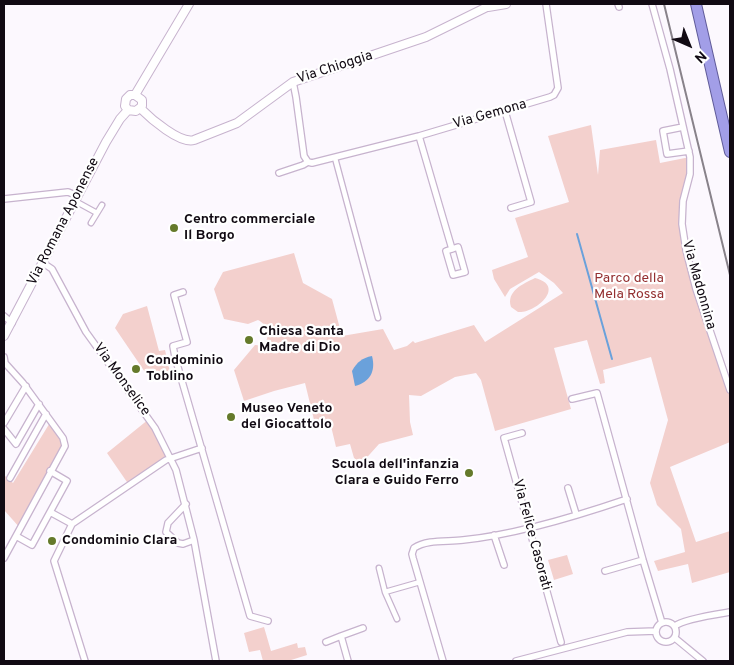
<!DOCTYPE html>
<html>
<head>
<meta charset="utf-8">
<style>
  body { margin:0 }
  #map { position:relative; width:734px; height:665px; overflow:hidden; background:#fcf8fe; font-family:Overpass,sans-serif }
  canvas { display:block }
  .frame { position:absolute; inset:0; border:5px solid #110a13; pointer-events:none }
  .north { position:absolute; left:664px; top:20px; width:50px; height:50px; -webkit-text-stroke:4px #fff; paint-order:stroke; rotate:136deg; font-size:14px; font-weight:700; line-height:20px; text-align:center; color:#110a13 }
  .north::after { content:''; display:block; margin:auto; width:18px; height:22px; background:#110a13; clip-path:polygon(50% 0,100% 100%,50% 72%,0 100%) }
</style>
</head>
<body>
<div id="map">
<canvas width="734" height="665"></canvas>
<div class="frame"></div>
<div class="north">N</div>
</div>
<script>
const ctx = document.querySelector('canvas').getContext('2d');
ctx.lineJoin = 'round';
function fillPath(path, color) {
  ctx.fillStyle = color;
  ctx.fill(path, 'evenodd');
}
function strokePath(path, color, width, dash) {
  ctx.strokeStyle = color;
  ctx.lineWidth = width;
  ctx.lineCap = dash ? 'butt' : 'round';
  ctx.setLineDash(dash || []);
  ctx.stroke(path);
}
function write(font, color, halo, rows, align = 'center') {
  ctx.font = font + ' Overpass,sans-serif';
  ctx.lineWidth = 4.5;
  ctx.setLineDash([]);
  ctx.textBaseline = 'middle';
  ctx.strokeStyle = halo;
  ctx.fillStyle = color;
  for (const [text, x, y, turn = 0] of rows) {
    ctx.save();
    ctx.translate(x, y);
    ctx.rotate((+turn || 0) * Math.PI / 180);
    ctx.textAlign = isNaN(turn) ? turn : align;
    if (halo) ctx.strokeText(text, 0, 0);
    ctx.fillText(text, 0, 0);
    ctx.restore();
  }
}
fillPath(new Path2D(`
  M 591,125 L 598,175 L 600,150 L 656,140 L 660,163 L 690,157 L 683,201 L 684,239 L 706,316 L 730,391 L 730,442 L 670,467 L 696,542 L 730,531 L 730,572 L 692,583 L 688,564 L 658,571 L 654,561 L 685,552 L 681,529 L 657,505 L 650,483 L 668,420 L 651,357 L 603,370 L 605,383 L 600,384 L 587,340 L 554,348 L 571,409 L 495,431 L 481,380 L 476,373 L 455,377 L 421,396 L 409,395 L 410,422 L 413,435 L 379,444 L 361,464 L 354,458 L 350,444 L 336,447 L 331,426 L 316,428 L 305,383 L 274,391 L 244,401 L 234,370 L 255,345 C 272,347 271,326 258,320 L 248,324 L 224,319 L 214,289 L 223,272 L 294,253 L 303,283 L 332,299 L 342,336 L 383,329 L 394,350 L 407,346 L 413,341 L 415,343 L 474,325 L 485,342 L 563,293 L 554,283 L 539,272 L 510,289 L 505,297 L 494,279 L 492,270 L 528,257 L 515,218 L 569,202 L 548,136 Z
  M 535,278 C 567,286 535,314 518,312 L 511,307 C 506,291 523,284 535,278 Z
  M 147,306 L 159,351 L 165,350 L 170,372 L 149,378 L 115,328 L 123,314 Z
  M 149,419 L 171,458 L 129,485 L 107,453 Z
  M 51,421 L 65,446 L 20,528 L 4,510 L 4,475 L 13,483 Z
  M 567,555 L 573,574 L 554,580 L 548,560 Z
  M 264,627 L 271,651 L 297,643 L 298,648 L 305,647 L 307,655 L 288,661 L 263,661 L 260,650 L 249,652 L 244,633 Z`), '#f3d0cd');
fillPath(new Path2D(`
  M 372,356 C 376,371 370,382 355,386 L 352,371 C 357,362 362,358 372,356 Z`), '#6aa1db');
strokePath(new Path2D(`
  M 577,234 L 612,359`), '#6aa1db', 2);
const pedestrian = new Path2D(`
  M 335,158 L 378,318
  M 75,201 L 97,213
  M 91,223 L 102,205
  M 379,568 L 385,592 L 397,619
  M 385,592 L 420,582`);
const minor = new Path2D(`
  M 618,4 L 619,7
  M 652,4 L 670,69 L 690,157 L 690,174 L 683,201 L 682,224 L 686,250 L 696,289 L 730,390
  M 293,82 L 296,97 L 304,156 L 308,162 L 312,163 L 419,136 L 550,97 L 554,95 L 558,88 L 546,4
  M 505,111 L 531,202 L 511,208
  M 683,127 L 663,131 L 667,154 L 689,151
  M 419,136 L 452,249
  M 279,173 L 303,165 L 308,162
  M 4,199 L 68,192 L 78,196
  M 458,247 L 465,272 L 453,275 L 446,251 Z
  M 43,263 L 52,269 L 86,332 L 155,428 L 176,470 L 194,540 L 216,661
  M 183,292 L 174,295 L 187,342 L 173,346 L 175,357 L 250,616 L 268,621
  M 4,316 L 12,323
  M 4,357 L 5,363 L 23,383 L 63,438 L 65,446 L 4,558
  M 572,399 L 597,393 L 643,560 L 662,623
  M 4,423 L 26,386
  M 4,429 L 16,444 L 39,404
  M 522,433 L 504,438 L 561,642
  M 10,478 L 46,414
  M 568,488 L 576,514
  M 186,504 L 168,523 L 166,532 L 178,543 L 183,544 L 194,540
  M 50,512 L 72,524
  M 494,535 L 504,565
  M 16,536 L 32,545 L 67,481 L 50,471
  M 605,571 L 643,560
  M656 632a10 10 0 1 1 20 0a10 10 0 1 1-20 0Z
  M 675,626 C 683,619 718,614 730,612
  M 675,638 L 703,661
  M 326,642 L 341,636
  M 85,661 L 54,561 L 72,524 L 166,460 L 202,448
  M 348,661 L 341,636 L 363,628
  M 443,661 L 413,558 L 412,554 L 414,548 C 427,539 448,542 463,540 C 515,535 577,516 627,499
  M 516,661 L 627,632 L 656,631`);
const tertiary = new Path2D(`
  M 488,7 L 506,4
  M 135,95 L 189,4
  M 140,108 C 151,119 180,144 194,140 L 237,123 L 293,82 L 426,37 L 493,4
  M 128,110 L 136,111 L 142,106 L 142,100 L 135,95
  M 128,110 L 125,106 L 126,99 L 130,95 L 135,95
  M 4,336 L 106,142 L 120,119 L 128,110`);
const trunk = new Path2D(`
  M 696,4 L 730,152`);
strokePath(pedestrian, '#c7b3ce', 7);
strokePath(minor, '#c7b3ce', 8);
strokePath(tertiary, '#c7b3ce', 10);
strokePath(trunk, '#605b99', 12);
strokePath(pedestrian, '#fff', 4.5);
strokePath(minor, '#fff', 5.5);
strokePath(tertiary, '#fff', 8);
strokePath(trunk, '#a29ee7', 10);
strokePath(new Path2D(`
  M 664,4 L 730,275`), '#88828a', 2);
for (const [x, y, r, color] of [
  [174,228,5,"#657a2b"],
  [249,340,5,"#657a2b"],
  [136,369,5,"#657a2b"],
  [231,417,5,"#657a2b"],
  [469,473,5,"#657a2b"],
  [52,541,5,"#657a2b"]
]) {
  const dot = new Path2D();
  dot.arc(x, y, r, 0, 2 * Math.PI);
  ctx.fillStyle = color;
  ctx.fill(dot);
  strokePath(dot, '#fff', 2);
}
write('14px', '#110a13', '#fff', [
  ["Via Chioggia",335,68,-18],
  ["Via Gemona",490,115,-16],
  ["Via Romana Aponense",64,222,-63],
  ["Via Madonnina",698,285,74],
  ["Via Monselice",121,380,54],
  ["Via Felice Casorati",531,535,75]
]);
write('bold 14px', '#110a13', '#fff', [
  ["Centro commerciale",184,220],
  ["Il Borgo",184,236],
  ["Chiesa Santa",259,332],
  ["Madre di Dio",259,348],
  ["Condominio",146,361],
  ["Toblino",146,377],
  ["Museo Veneto",241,409],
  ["del Giocattolo",241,425],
  ["Scuola dell'infanzia",459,465,"right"],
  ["Clara e Guido Ferro",459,481,"right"],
  ["Condominio Clara",62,541]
], 'left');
write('14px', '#943031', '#fff', [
  ["Parco della",629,279],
  ["Mela Rossa",629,295]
]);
</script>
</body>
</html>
